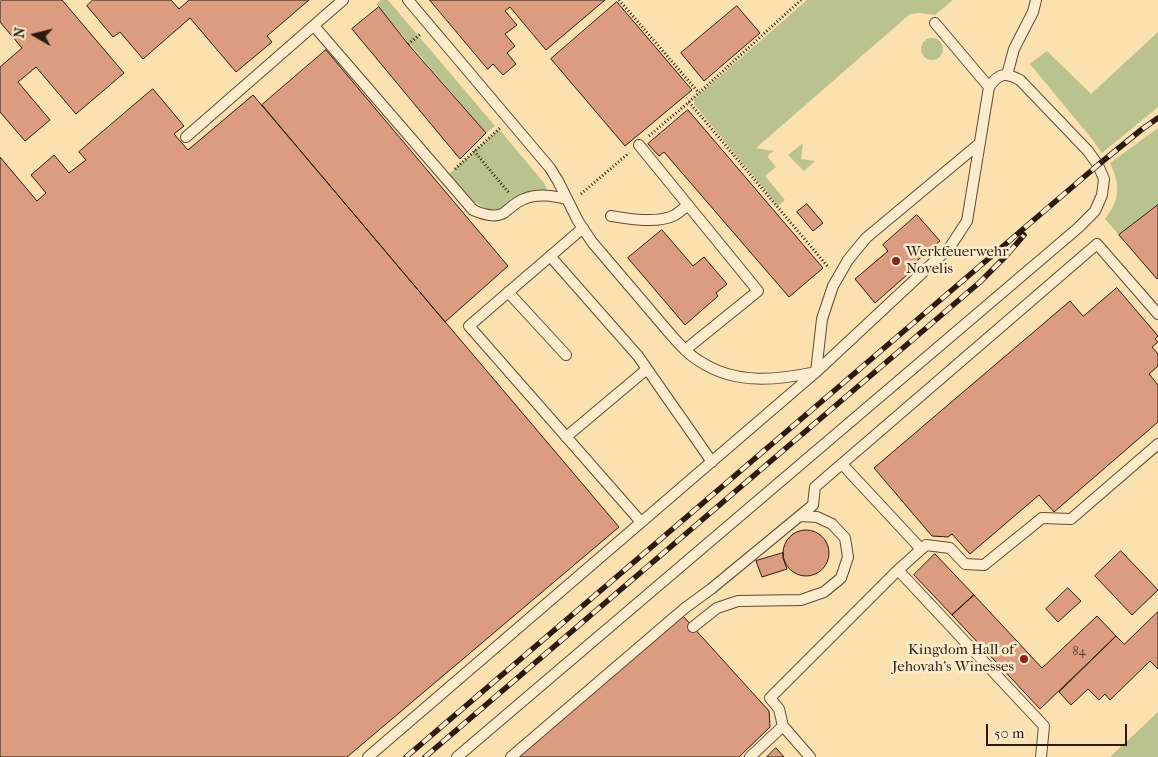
<!DOCTYPE html>
<html>
<head>
<meta charset="utf-8">
<style>
  body { margin:0 }
  #map { position:relative; width:1158px; height:757px; overflow:hidden; background:#fbe0b0; font-family:"IM FELL French Canon",serif }
  canvas { display:block }
  .north { position:absolute; left:10px; top:10px; width:50px; height:50px; -webkit-text-stroke:4px #fcebcc; paint-order:stroke; rotate:278deg; font-size:14px; font-weight:700; line-height:20px; text-align:center; color:#2b1b0e }
  .north::after { content:''; display:block; margin:auto; width:18px; height:22px; background:#2b1b0e; clip-path:polygon(50% 0,100% 100%,50% 72%,0 100%) }
  .scale { position:absolute; left:986px; top:724px; width:141px; height:22px; box-sizing:border-box; border:2px solid #2b1b0e; border-top:0; padding-left:6px; font-size:15px; line-height:18px; white-space:nowrap; color:#2b1b0e; -webkit-text-stroke:4px #fcebcc; paint-order:stroke }
</style>
</head>
<body>
<div id="map">
<canvas width="1158" height="757"></canvas>
<div class="north">N</div>
<div class="scale">50 m</div>
</div>
<script>
const ctx = document.querySelector('canvas').getContext('2d');
ctx.lineJoin = 'round';
function fillPath(path, color) {
  ctx.fillStyle = color;
  ctx.fill(path, 'evenodd');
}
function strokePath(path, color, width, dash) {
  ctx.strokeStyle = color;
  ctx.lineWidth = width;
  ctx.lineCap = dash ? 'butt' : 'round';
  ctx.setLineDash(dash || []);
  ctx.stroke(path);
}
function write(font, color, halo, rows, align = 'center') {
  ctx.font = font + ' "IM FELL French Canon",serif';
  ctx.lineWidth = 5;
  ctx.setLineDash([]);
  ctx.textBaseline = 'middle';
  ctx.strokeStyle = halo;
  ctx.fillStyle = color;
  for (const [text, x, y, turn = 0] of rows) {
    ctx.save();
    ctx.translate(x, y);
    ctx.rotate((+turn || 0) * Math.PI / 180);
    ctx.textAlign = isNaN(turn) ? turn : align;
    if (halo) ctx.strokeText(text, 0, 0);
    ctx.fillText(text, 0, 0);
    ctx.restore();
  }
}
fillPath(new Path2D(`
  M 381,0 L 388,0 L 495,126 L 486,133 L 376,4 Z
  M 807,0 L 953,0 L 935,15 L 919,13 L 910,14 L 756,148 L 774,151 L 769,154 L 768,157 L 776,167 L 765,176 L 785,200 L 778,206 L 694,104 L 694,99 Z
  M 1158,32 L 1158,107 L 1102,153 L 1096,145 L 1096,144 L 1030,64 L 1047,51 L 1091,94 Z
  M921 49a11 11 0 1 1 22 0a11 11 0 1 1-22 0Z
  M 1158,128 L 1158,205 L 1119,235 L 1105,219 C 1120,199 1121,186 1110,163 Z
  M 499,129 L 544,183 L 547,189 L 546,191 L 500,209 L 487,209 L 474,202 L 449,174 Z
  M 803,143 L 801,159 L 815,161 L 804,171 L 788,155 Z
  M 1158,712 L 1158,757 L 1110,757 Z`), '#bac38e');
const building = new Path2D(`
  M 2,0 L 62,0 L 124,73 L 76,114 L 36,67 L 18,82 L 50,120 L 25,141 L 0,112 L 0,67 L 22,48 L 0,22 L 0,2 Z
  M 93,0 L 171,0 L 179,9 L 189,0 L 309,0 L 267,36 L 272,42 L 236,72 L 190,18 L 143,59 L 120,32 L 113,37 L 87,6 Z
  M 430,0 L 605,0 L 546,50 L 510,7 L 505,11 L 517,25 L 505,34 L 515,46 L 507,53 L 516,64 L 503,75 L 493,64 L 488,69 Z
  M 617,2 L 692,90 L 625,146 L 551,59 Z
  M 737,6 L 760,33 L 704,81 L 681,53 Z
  M 379,7 L 408,44 L 486,133 L 460,159 L 352,29 Z
  M 326,50 L 508,266 L 445,322 L 262,105 Z
  M 153,89 L 184,126 L 174,134 L 188,150 L 253,95 L 619,527 L 347,757 L 0,757 L 0,157 L 37,201 L 46,193 L 31,175 L 54,155 L 69,173 L 86,160 L 79,152 Z
  M 688,110 L 823,268 L 789,297 L 664,152 L 659,156 L 648,144 Z
  M 807,204 L 823,223 L 813,231 L 797,212 Z
  M 1158,205 L 1158,278 L 1157,279 L 1119,235 Z
  M 917,215 L 940,241 L 905,271 L 908,274 L 875,303 L 855,279 L 888,251 L 883,245 Z
  M 662,230 L 693,266 L 704,257 L 727,284 L 716,293 L 718,296 L 685,325 L 628,258 Z
  M 1117,288 L 1158,336 L 1155,339 L 1158,342 L 1152,347 L 1158,354 L 1158,366 L 1149,374 L 1158,385 L 1158,422 L 1054,512 L 1039,495 L 970,554 L 952,534 L 948,537 L 932,536 L 874,468 L 1070,301 L 1083,316 Z
  M783 553a23 23 0 1 1 46 0a23 23 0 1 1-46 0Z
  M 1121,551 L 1158,590 L 1132,615 L 1095,576 Z
  M 783,553 L 783,558 L 787,569 L 762,577 L 756,561 Z
  M 935,554 L 974,595 L 952,615 L 914,575 Z
  M 1068,588 L 1081,601 L 1058,622 L 1046,609 Z
  M 974,595 L 1042,668 L 1097,616 L 1116,636 L 1040,709 L 952,615 Z
  M 1158,612 L 1158,669 L 1150,661 L 1110,700 L 1105,694 L 1099,700 L 1088,689 L 1071,705 L 1059,692 L 1116,636 L 1124,644 Z
  M 683,616 L 769,711 L 770,727 L 739,757 L 517,757 Z
  M 776,748 L 784,757 L 767,757 Z`);
fillPath(building, '#db9c80');
strokePath(building, '#2b1b0e', 1);
const lane = new Path2D(`
  M 408,0 L 550,168 L 558,181 L 578,221 L 592,242 L 672,336 C 681,346 690,356 701,362 C 736,385 778,380 816,372 L 822,319 L 833,286 L 848,260 L 866,238 L 980,143
  M 935,23 L 989,87
  M 314,26 L 473,210 C 482,214 495,218 504,213 C 510,208 516,202 524,199 C 538,193 553,196 567,199
  M 1007,75 L 1014,49 L 1033,12 L 1036,0
  M 186,137 L 343,0
  M 639,145 L 758,291 L 685,350
  M 611,216 C 629,219 658,224 675,215 C 680,212 684,208 688,205
  M 583,228 L 469,326 L 641,522
  M 550,256 L 638,356 L 712,462
  M 508,292 L 566,355
  M 566,437 L 647,369
  M 842,464 L 921,549
  M 898,570 L 1044,726 L 1041,757
  M 693,627 L 717,608 L 738,601 L 801,600 L 824,592 L 841,578 L 848,557 L 845,538 L 832,524 L 817,517 L 800,516
  M 368,757 L 816,372 L 950,247 L 967,221 L 989,87 C 999,73 1005,72 1020,80 L 1088,151 L 1098,165 L 1104,179 L 1102,195 L 1095,211 L 1078,228 L 457,757
  M 511,757 L 685,608 L 711,589 L 813,505 L 815,487 L 1097,244 L 1158,314
  M 750,757 L 783,726
  M 810,757 L 783,726 L 779,709 L 770,698 L 898,570 L 926,545 L 950,548 L 965,564 L 984,565 L 1042,518 L 1071,519 L 1158,444`);
strokePath(lane, '#5f4c36', 12);
strokePath(new Path2D(`
  M 619,0 L 699,93
  M 408,44 L 421,34
  M 689,102 L 829,268
  M 649,136 L 689,102 L 801,0
  M 474,151 L 509,193
  M 455,169 L 500,128
  M 581,194 L 629,153`), '#2b1b0e', 3, [1, 2.5]);
strokePath(lane, '#fcebcc', 10);
const rail = new Path2D(`
  M 406,757 L 1098,165 L 1141,130 L 1158,118
  M 425,757 L 980,282 L 1006,256 L 1024,235`);
strokePath(rail, '#2b1b0e', 5.5);
strokePath(rail, '#fcebcc', 4, [11]);
for (const [x, y, r, color] of [
  [896,261,5,"#8f2418"],
  [1024,659,5,"#8f2418"]
]) {
  const dot = new Path2D();
  dot.arc(x, y, r, 0, 2 * Math.PI);
  ctx.fillStyle = color;
  ctx.fill(dot);
  strokePath(dot, '#fcebcc', 2);
}
write('12px', '#573b2a', null, [
  ["84",1079,652]
]);
write('15px', '#2b1b0e', '#fcebcc', [
  ["Werkfeuerwehr",906,252],
  ["Novelis",906,269],
  ["Kingdom Hall of",1014,650,"right"],
  ["Jehovah's Winesses",1014,667,"right"]
], 'left');
</script>
</body>
</html>
